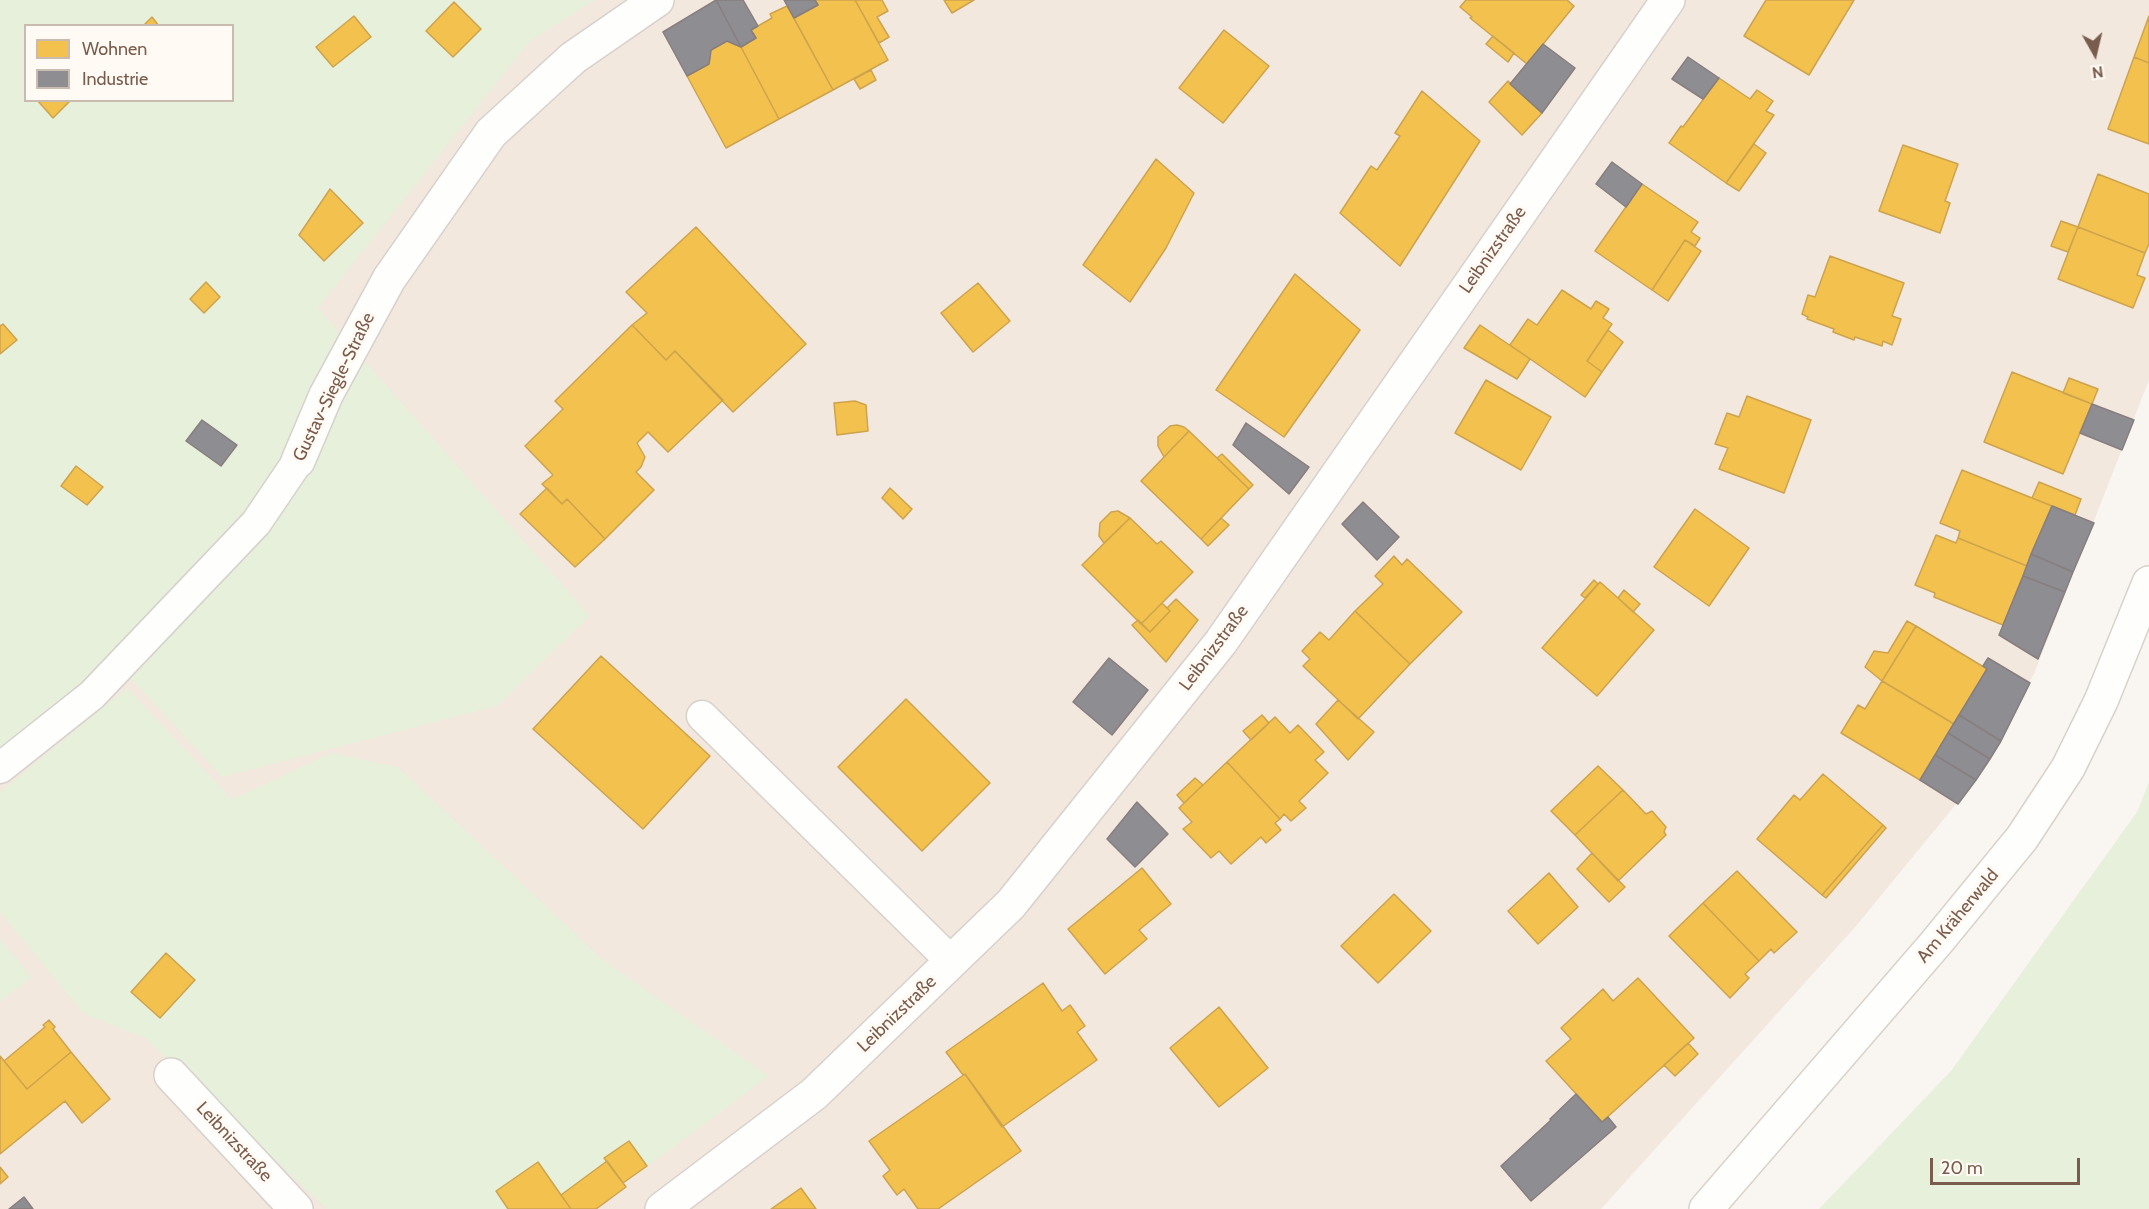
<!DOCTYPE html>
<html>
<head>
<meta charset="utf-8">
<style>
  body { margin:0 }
  #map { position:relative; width:2149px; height:1209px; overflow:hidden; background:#f9f5f0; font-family:Cabin,sans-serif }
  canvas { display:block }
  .legend { position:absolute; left:24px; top:24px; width:210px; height:78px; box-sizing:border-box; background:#fffaf3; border:2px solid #cabbb1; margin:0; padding:8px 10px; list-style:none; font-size:18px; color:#7a5c4d }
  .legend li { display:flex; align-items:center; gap:12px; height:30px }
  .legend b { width:30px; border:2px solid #cabbb1 }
  .north { position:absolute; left:2065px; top:24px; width:60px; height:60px; -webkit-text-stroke:4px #fffaf3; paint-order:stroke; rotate:172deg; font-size:16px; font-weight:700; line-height:24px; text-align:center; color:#7a5c4d }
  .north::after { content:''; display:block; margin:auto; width:21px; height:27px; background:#7a5c4d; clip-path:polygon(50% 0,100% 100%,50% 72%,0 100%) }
  .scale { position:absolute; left:1930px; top:1158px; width:150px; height:27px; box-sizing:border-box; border:3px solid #7a5c4d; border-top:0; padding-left:8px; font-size:18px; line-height:21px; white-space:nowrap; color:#7a5c4d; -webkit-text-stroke:4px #fffaf3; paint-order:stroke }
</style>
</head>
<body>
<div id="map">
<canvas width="2149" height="1209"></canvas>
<ul class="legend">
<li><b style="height:16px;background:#f2c14e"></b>Wohnen</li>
<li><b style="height:16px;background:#8d8d92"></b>Industrie</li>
</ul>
<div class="north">N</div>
<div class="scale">20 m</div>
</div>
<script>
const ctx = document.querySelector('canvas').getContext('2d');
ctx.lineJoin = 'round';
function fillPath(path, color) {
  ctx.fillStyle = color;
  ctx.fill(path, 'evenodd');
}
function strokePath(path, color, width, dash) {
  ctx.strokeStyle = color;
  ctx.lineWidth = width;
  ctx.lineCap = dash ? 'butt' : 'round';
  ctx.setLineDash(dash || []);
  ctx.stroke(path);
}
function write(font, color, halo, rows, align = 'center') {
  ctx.font = font + ' Cabin,sans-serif';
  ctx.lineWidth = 6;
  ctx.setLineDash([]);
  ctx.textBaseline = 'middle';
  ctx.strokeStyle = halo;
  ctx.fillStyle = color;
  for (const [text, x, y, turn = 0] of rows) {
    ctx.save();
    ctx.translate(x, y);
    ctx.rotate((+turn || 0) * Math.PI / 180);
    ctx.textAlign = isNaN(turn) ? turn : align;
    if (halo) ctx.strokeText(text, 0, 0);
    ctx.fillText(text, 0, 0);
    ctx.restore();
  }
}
fillPath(new Path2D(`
  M 0,0 L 2149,0 L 2149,380 L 2034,674 L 1961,798 L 1856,926 L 1601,1209 L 0,1209 ZM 26,26 L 232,26 L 232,100 L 26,100 Z`), '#f2e8de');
fillPath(new Path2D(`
  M 0,0 L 595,0 L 529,42 L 318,308 L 590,616 L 497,706 L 222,777 L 112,658 L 0,754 ZM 26,26 L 232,26 L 232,100 L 26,100 Z
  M 127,688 L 232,799 L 332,753 L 398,767 L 602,959 L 769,1076 L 647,1167 L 628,1141 L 605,1157 L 607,1161 L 561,1195 L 537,1162 L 496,1191 L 508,1209 L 327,1209 L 145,1038 L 84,1014 L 0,912 L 0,792 Z
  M 2149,782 L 2149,1209 L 1819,1209 L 1951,1071 L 2137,812 Z
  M 0,939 L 32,977 L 0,1002 Z`), '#e7f0db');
const homes = new Path2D(`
  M 815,0 L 855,0 L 888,60 L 833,90 L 794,18 L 818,5 Z
  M 855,0 L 882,0 L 888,11 L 877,17 L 889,37 L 879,43 Z
  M 944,0 L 974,0 L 952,13 Z
  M 1466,0 L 1567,0 L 1574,6 L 1527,64 L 1470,18 L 1472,17 L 1460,7 Z
  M 1766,0 L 1854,0 L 1809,75 L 1744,36 Z
  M 454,2 L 481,29 L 453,57 L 426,31 Z
  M 787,6 L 833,90 L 779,119 L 741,47 L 756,38 L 751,30 L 772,18 L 770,14 Z
  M 354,16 L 371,37 L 333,67 L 316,47 Z
  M 2149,16 L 2149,63 L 2134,57 Z
  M 152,17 L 159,26 L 143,26 Z
  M 1224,30 L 1269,66 L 1223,123 L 1179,88 Z
  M 1493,36 L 1514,53 L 1508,62 L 1486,44 Z
  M 727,41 L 741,47 L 779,119 L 726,148 L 687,76 L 709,64 L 711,50 Z
  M 2134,57 L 2149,63 L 2149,144 L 2108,129 Z
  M 871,70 L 876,80 L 860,89 L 854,79 Z
  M 1719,78 L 1750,99 L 1757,90 L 1773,101 L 1766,111 L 1774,115 L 1726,183 L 1669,143 L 1681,126 L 1683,127 Z
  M 1508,81 L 1542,113 L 1522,135 L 1489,102 Z
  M 1422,91 L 1480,141 L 1400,266 L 1340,213 L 1371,166 L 1377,170 L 1400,136 L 1395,133 Z
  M 37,100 L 71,100 L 53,118 Z
  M 1754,144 L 1766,153 L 1739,191 L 1726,183 Z
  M 1903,145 L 1958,164 L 1945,201 L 1950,203 L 1940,233 L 1879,211 Z
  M 1156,159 L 1194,193 L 1166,248 L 1130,302 L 1083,265 Z
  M 2098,174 L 2149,194 L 2149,244 L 2145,253 L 2078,227 Z
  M 1642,184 L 1698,222 L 1691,232 L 1700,238 L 1695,246 L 1685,240 L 1652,290 L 1595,251 Z
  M 330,189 L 363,223 L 324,261 L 299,235 Z
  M 2061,221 L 2078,227 L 2068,252 L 2051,246 Z
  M 696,227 L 806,344 L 733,412 L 675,351 L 666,360 L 632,325 L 647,313 L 626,292 Z
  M 2078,227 L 2145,253 L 2137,275 L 2145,278 L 2133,308 L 2058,279 Z
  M 1685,240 L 1701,251 L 1668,301 L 1652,290 Z
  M 1830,256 L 1904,283 L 1892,316 L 1901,319 L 1892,345 L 1883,341 L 1882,346 L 1855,337 L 1854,340 L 1833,332 L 1834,329 L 1807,319 L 1808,317 L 1802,314 L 1808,295 L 1815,297 Z
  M 1295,274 L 1360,330 L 1284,437 L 1216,390 Z
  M 206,282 L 220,297 L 204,313 L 190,299 Z
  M 978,283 L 1010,321 L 973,352 L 941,313 Z
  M 1562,290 L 1591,309 L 1596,301 L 1609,309 L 1603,318 L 1612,324 L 1587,361 L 1602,372 L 1585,397 L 1510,345 L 1528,319 L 1537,325 Z
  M 3,324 L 17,340 L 0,354 L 0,326 Z
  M 632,325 L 666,360 L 675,351 L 723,400 L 668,452 L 648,432 L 637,443 L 645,457 L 641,467 L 636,472 L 654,490 L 605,539 L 567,499 L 562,504 L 542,484 L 553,475 L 525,446 L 563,409 L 555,401 Z
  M 1480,325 L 1530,359 L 1517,379 L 1464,348 Z
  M 1608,330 L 1623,342 L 1602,372 L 1587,361 Z
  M 2012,372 L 2092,404 L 2063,474 L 1984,442 Z
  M 2069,378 L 2098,389 L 2092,404 L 2063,393 Z
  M 1486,380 L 1551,417 L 1521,470 L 1455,433 Z
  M 1747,396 L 1811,420 L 1784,493 L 1719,469 L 1728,448 L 1715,444 L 1727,413 L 1739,417 Z
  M 855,401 L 866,405 L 868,431 L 837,435 L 834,403 Z
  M 1177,425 L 1184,427 L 1189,431 L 1164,457 L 1158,446 L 1158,437 L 1170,426 Z
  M 1189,431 L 1249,489 L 1201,539 L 1141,481 Z
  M 1222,454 L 1253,485 L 1249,489 L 1217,458 Z
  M 76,466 L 103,487 L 87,505 L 61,486 Z
  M 1962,470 L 2052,506 L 2027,566 L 1958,538 L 1960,531 L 1940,523 Z
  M 2039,482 L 2081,499 L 2075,515 L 2032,498 Z
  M 547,488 L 562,504 L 567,499 L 605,539 L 575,567 L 520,514 Z
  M 890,488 L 912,509 L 903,519 L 882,498 Z
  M 1695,509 L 1749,548 L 1709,606 L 1654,567 Z
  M 1118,511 L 1130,518 L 1104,543 L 1099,536 L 1100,523 L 1111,512 Z
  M 1130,518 L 1157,544 L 1161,541 L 1193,572 L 1141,624 L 1082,565 Z
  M 1221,518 L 1229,525 L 1208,546 L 1201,539 Z
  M 1936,535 L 1956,543 L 1958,538 L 2027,566 L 2003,625 L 1934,597 L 1935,593 L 1915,585 Z
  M 1394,556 L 1402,565 L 1407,559 L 1462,612 L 1410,664 L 1355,611 L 1383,584 L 1375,576 Z
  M 1594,580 L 1598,584 L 1585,598 L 1581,595 Z
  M 1600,582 L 1654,630 L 1597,696 L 1542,648 Z
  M 1624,590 L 1640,604 L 1633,612 L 1618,598 Z
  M 1176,599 L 1198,620 L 1166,662 L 1132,625 L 1138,620 L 1150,632 L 1170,611 L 1167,608 Z
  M 1162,603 L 1170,611 L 1150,632 L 1141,624 Z
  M 1355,611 L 1410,664 L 1358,719 L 1303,666 L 1310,659 L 1302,651 L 1320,632 L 1329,640 Z
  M 1907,621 L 1916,626 L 1882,681 L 1865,667 L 1874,651 L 1888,653 Z
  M 1916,626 L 1987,669 L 1954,724 L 1882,681 Z
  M 601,656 L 710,756 L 643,829 L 533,729 Z
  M 1882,681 L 1954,724 L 1920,780 L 1841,733 L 1858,705 L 1865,709 Z
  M 906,699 L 990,783 L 922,851 L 838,767 Z
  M 1338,700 L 1374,732 L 1348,760 L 1316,724 Z
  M 1262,715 L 1269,723 L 1251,740 L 1243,731 Z
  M 1275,717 L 1290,733 L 1298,725 L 1324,752 L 1315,760 L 1328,773 L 1299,801 L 1306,808 L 1291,821 L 1284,814 L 1280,819 L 1227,762 Z
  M 1227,762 L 1280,819 L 1275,823 L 1281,830 L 1266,843 L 1261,837 L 1231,864 L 1219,851 L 1211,858 L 1183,829 L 1192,822 L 1179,808 Z
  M 1598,766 L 1623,790 L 1575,835 L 1551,811 Z
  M 1823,774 L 1883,825 L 1822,895 L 1757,839 L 1794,795 L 1800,800 Z
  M 1195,778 L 1203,785 L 1184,803 L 1177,795 Z
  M 1623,790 L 1646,814 L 1652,811 L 1666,827 L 1664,832 L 1666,835 L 1618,881 L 1575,835 Z
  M 1883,825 L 1886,828 L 1826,898 L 1822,895 Z
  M 1592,853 L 1625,887 L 1609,902 L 1577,869 Z
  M 1142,868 L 1171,904 L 1139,930 L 1147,939 L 1105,974 L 1068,929 Z
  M 1737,871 L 1797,932 L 1774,953 L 1771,949 L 1759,961 L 1703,903 Z
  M 1549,873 L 1578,907 L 1538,944 L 1508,911 Z
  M 1394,894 L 1431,931 L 1378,983 L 1341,946 Z
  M 1703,903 L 1759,961 L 1745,974 L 1749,978 L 1730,998 L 1669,936 Z
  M 166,953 L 195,980 L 160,1018 L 131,992 Z
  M 1638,978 L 1694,1038 L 1602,1122 L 1546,1061 L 1571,1039 L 1561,1028 L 1603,989 L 1613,1001 Z
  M 1043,983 L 1062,1011 L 1070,1005 L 1085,1026 L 1077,1032 L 1097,1060 L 1002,1127 L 965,1074 L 963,1075 L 946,1052 Z
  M 1219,1007 L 1268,1068 L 1219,1107 L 1170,1048 Z
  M 49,1020 L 55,1027 L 53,1029 L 71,1052 L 27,1089 L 4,1061 L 45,1027 L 43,1025 Z
  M 1688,1043 L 1698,1054 L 1675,1076 L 1664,1065 Z
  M 71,1052 L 110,1099 L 82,1123 L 65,1101 L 0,1154 L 0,1056 L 27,1089 Z
  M 965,1074 L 1021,1151 L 938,1209 L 918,1209 L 904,1189 L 897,1195 L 883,1176 L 890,1170 L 869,1141 Z
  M 629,1141 L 647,1166 L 623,1183 L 604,1158 Z
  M 607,1161 L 626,1187 L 596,1209 L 571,1209 L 561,1195 Z
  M 538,1162 L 561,1195 L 571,1209 L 508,1209 L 496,1191 Z
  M 0,1167 L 8,1177 L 0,1184 Z
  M 801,1188 L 816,1209 L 771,1209 Z`);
fillPath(homes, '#f2c14e');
strokePath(homes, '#cea34e', 1.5);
const industry = new Path2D(`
  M 716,0 L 741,47 L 727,41 L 711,50 L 709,64 L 687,76 L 663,32 Z
  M 716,0 L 743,0 L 758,26 L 751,30 L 756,38 L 741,47 Z
  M 784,0 L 815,0 L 818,5 L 794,18 Z
  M 1543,44 L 1575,68 L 1542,113 L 1510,84 Z
  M 1688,57 L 1719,78 L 1703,99 L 1672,79 Z
  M 1612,162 L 1642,184 L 1626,207 L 1596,184 Z
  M 2092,404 L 2134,420 L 2122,450 L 2080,433 Z
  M 202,420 L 237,445 L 221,466 L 186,441 Z
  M 1246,423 L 1309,467 L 1289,494 L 1233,445 Z
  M 1363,502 L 1399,537 L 1377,560 L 1342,524 Z
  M 2052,506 L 2094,523 L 2073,572 L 2031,554 Z
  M 2031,554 L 2073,572 L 2065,592 L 2023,576 Z
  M 2023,576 L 2065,592 L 2038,659 L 1999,635 Z
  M 1109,658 L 1148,690 L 1112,735 L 1073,702 Z
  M 1988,658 L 2030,683 L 2001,741 L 1959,715 L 1987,669 L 1983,666 Z
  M 1959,715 L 2001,741 L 1990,759 L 1948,733 Z
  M 1948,733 L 1990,759 L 1976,780 L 1935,755 Z
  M 1935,755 L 1976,780 L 1958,804 L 1920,780 Z
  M 1137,802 L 1168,834 L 1135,867 L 1107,839 Z
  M 1576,1094 L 1602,1122 L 1608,1117 L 1616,1127 L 1531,1201 L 1501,1166 L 1551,1120 L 1550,1119 Z
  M 24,1197 L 33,1209 L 9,1209 Z`);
fillPath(industry, '#8d8d92');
strokePath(industry, '#877e7d', 1.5);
const service = new Path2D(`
  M 702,716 L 952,962
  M 0,768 L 92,695 L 256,523 L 298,461`);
const minor = new Path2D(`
  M 298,461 L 326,395 L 389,279 L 491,133 L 573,58 L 657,0
  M 171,1075 L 296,1209
  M 662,1209 L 814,1094 L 1011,904 L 1221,642 L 1668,0`);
const secondary = new Path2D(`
  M 1706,1209 L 1936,943 L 2022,838 L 2068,768 L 2101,701 L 2149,583`);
strokePath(service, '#d7d1cb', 33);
strokePath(minor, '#d7d1cb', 36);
strokePath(secondary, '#d9d2cb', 36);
strokePath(service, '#fefefd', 30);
strokePath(minor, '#fefefd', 33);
strokePath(secondary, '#fefefd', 33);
write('18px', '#7a5c4d', '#fffaf3', [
  ["Leibnizstraße",1493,250,-55],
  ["Gustav-Siegle-Straße",334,387,-64],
  ["Leibnizstraße",1214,648,-53],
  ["Am Kräherwald",1958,916,-50],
  ["Leibnizstraße",897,1014,-44],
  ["Leibnizstraße",234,1142,47]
]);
</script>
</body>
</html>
